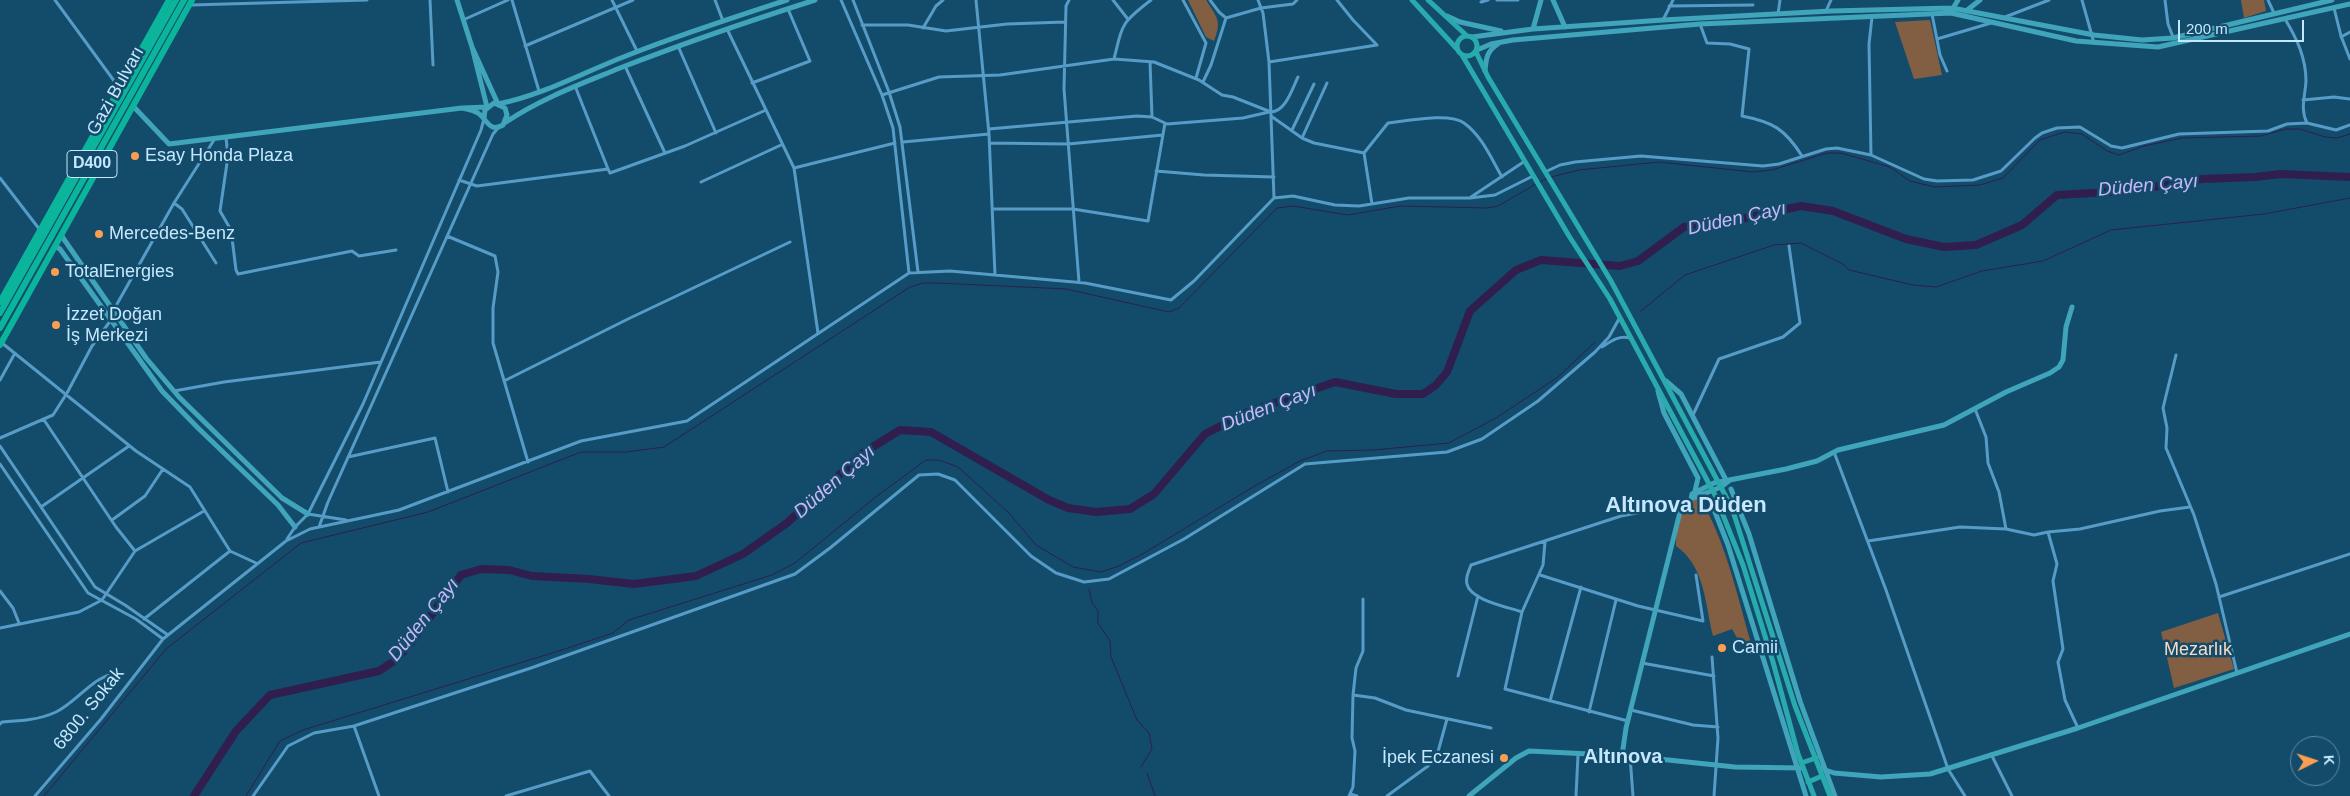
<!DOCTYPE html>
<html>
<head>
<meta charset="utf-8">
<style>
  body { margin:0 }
  #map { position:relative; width:2350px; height:796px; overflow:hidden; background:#134c6b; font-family:Arial,sans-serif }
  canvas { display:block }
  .north { position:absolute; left:2290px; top:736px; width:50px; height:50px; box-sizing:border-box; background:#134c6b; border:1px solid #5b8aa6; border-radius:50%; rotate:86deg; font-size:14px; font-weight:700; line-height:20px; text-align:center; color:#c6e8ff }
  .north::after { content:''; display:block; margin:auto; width:18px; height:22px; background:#fb9e52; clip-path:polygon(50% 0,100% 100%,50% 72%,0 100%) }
  .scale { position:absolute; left:2178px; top:20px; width:126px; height:22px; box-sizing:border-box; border:2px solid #c6e8ff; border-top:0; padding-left:6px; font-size:15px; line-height:18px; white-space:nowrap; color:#c6e8ff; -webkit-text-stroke:4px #134c6b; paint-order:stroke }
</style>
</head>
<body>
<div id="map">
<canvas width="2350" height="796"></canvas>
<div class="north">K</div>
<div class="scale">200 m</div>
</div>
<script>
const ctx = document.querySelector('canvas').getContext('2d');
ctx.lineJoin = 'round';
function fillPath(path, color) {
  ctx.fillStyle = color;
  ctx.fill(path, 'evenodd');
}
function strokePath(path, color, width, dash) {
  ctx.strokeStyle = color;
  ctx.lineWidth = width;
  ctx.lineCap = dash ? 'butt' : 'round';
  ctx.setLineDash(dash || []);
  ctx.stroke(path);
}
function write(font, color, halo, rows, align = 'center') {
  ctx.font = font + ' Arial,sans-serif';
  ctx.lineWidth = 5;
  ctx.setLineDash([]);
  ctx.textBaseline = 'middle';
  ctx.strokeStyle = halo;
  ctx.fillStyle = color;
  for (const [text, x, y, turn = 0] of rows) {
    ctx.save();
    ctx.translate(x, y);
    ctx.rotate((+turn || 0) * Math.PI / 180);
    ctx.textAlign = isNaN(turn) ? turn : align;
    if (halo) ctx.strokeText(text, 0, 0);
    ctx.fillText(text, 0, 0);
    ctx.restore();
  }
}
fillPath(new Path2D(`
  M 1188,0 L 1206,0 C 1217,17 1222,21 1214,41 L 1206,37 Z
  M 2241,0 L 2264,0 L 2266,11 L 2244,18 Z
  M 1930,20 L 1942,75 L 1914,79 L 1895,22 Z
  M 1700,498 C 1726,542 1737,595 1751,643 L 1741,645 L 1732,629 L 1713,636 C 1705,604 1705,566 1676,546 C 1676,529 1680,503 1700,498 Z
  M 2218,613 L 2234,669 L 2174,688 L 2161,632 Z`), '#825e43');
strokePath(new Path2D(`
  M 1551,177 L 1579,170 L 1659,162 L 1753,172 L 1772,170 L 1827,153 L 1841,153 L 1890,167 L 1910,181 L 1922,184 L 1935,187 L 1980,185 L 2003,178 L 2040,140 L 2064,132 L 2082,134 L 2107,151 L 2119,155 L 2144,146 L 2182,138 L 2261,136 L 2286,129 L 2300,129 L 2325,137 L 2337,138 L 2350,134
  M 1540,182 L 1548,178
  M 1641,311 L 1685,275 L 1774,245 L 1801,243 L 1843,264 L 1849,270 L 1913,285 L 1936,287 L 1982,271 L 2043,261 L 2111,230 L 2264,214 L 2350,198
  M 1089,589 L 1092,603 L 1098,611 L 1098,623 L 1110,641 L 1111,657 L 1137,720 L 1149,733 L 1152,749 L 1141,767
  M 1147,773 L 1155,796
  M 44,796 L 166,649 L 301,543 L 428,512 L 581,452 L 626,452 L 664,447 L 910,287 L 923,283 L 937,283 L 1066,289 L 1169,312 L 1179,308 L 1277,208 L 1293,206 L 1348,215 L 1400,206 L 1487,208 L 1498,206 L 1536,184
  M 246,796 L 280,741 L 303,730 L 565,649 L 613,633 L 629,620 L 772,575 L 795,563 L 877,496 L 926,460 L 939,460 L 958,467 L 1008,512 L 1036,545 L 1073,567 L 1101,572 L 1119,566 L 1146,552 L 1253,487 L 1300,461 L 1327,451 L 1373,450 L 1449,443 L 1496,418 L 1558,377 L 1595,342`), '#301e4f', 1);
strokePath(new Path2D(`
  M 194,796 L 236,731 L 270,695 L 379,671 L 397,659 L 412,641 L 461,575 L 481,569 L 509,570 L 532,576 L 589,579 L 634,584 L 696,576 L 743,554 L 787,523 L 863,453 L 900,430 L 931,432 L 1049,500 L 1068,508 L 1096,512 L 1130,509 L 1154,494 L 1205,434 L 1248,412 L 1335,382 L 1396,394 L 1423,394 L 1436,385 L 1447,372 L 1470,311 L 1516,270 L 1541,260 L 1620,266 L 1638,261 L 1684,227 L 1740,219 L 1801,206 L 1833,211 L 1906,239 L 1944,247 L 1976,245 L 2022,225 L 2057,195 L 2128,191 L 2202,179 L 2255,177 L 2281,174 L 2350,177`), '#301e4f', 8);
strokePath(new Path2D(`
  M 55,0 L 120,89
  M 430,0 L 433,65
  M 512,0 L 539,91
  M 612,0 L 637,51
  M 715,0 L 723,21
  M 841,0 L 882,95 L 893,128 L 909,273
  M 853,0 L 889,92 L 900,127 L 918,272
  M 976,0 L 989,134 L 995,275
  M 1069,0 L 1066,6 L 1064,89 L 1079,282
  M 1113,0 L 1127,18
  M 1183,0 L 1206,43 L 1196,78
  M 1210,0 L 1219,12 L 1226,18 L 1261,8 L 1293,4 L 1297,0
  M 1258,0 L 1263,13 L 1269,62 L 1274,198
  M 1337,0 L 1353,20 L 1376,44
  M 1497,0 L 1518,0
  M 2082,0 L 2094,43
  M 2165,0 L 2168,24 L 2173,37
  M 2268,0 L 2274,13
  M 1481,2 L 1488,0
  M 191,5 L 367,0
  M 1669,6 L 1753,5
  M 2334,8 L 2341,36 L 2350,59
  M 1826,11 L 1831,0
  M 1778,14 L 1780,0
  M 1932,14 L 1940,55 L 1947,71
  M 2005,17 L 2049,0
  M 2285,19 C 2297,39 2306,58 2306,81 C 2305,97 2300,109 2307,123 L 2336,130 L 2350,125
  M 463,20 L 508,0
  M 1663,20 L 1673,0
  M 1700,24 L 1707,43 L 1730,44 L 1749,49 L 1742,116 C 1773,122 1785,129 1802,156
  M 862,25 L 908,25 L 946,31 L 1007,24 L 1065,22
  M 923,28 L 936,6 L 943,0
  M 727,29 L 794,168 L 818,333
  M 2341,37 L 2350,32
  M 1937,39 L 1991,23
  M 525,46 L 633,0
  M 678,46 L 716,133
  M 1114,59 C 1123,23 1121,23 1151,0
  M 1150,62 L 1152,117
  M 1269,62 L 1377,45
  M 625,66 L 665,153
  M 1203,82 L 1211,65 L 1226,18
  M 752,83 L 810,61 L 788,9
  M 575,86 L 608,169
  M 882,95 L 939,77 L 1000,75 L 1114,59 L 1154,62 L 1199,80 L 1222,95 L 1233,97 L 1271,112 C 1286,111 1292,89 1298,77
  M 2303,100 L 2334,97 L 2350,99
  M 1271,116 L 1302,138 L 1314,143 L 1364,153 L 1372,204
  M 989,129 L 1137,116 L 1152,117 L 1167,124 L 1243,118 L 1269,112
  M 1292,130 L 1314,84
  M 226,138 L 228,156 L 220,211 L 231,230 L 236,270 L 238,274 L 352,251 L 359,256 L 396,250
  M 1302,138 L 1327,83
  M 903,142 L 989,134
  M 990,143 L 1068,144 L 1163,135
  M 1364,153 L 1388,123 C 1406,121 1450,112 1464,123 C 1482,136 1491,158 1502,177
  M 1871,155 L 1869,44 L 1872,17
  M 794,168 L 895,143
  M 1156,171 L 1204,175 L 1274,177
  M 1545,172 L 1560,165 L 1575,162 L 1641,156 L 1763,166 L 1779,164 L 1826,149 L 1837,148 L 1871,155 L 1924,179 L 1937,181 L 1973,180 L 2001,171 L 2035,138 L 2042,133 L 2057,128 L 2080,127 L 2111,146 L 2122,148 L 2179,134 L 2268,131 L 2287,124 L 2307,123
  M 0,178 L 40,230
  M 459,180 L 477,186 L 608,169 L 610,173 L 685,146 L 766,110
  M 701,182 L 781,145
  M 1471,197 L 1525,161
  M 174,203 L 182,209 L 216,263
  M 993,209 L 1073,209 L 1148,221 L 1165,123
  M 447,236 L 495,256 L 498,272 L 493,308 L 493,343 L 528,462
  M 115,313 L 117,304 L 174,203 L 214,140
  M 2,343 L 136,451 L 190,487 L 230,551 L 256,563
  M 1602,347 C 1611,341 1619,335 1630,338
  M 2176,355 L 2163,408 L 2167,428 L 2166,448 L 2194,515 L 2216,584 L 2237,673
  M 0,380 L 15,353
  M 504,381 L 628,319 L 790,242
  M 174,391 L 224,382 L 381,362
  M 1975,409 L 1986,437 L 1988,463 L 1999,492 L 2006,529
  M 1693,415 L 1719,359 L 1783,337 L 1800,323 L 1789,246
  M 44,420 L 116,527 L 135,551
  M 0,438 L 53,415 L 67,393 L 92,346 L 111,320
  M 0,446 L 95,587 L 125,605 L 168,635
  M 1834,452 L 1886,590 L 1948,769 L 1965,796
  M 348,457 L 435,438 L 448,492
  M 0,464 L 88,593 L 136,619 L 163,639
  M 41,507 L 129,446
  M 308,514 L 363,404 L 481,130 L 484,119
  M 112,520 L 145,496 L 163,469
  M 319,527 L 328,502 L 484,154 L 493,134 L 499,127
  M 2048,532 L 2057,564 L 2053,581 L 2063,649 L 2058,662 L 2065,700 L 2078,728
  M 287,539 L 295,527 L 308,514 L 346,520
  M 1868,541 L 1960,527 L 2006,529 L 2034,535 L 2048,532 L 2080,529 L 2160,511 L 2190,507
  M 1545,542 L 1543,565 L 1522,612 L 1505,689 L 1628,721
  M 1540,575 L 1638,606 L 1703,621 L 1696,575
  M 0,591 L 13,608 L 19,623
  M 2219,597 L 2350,554
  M 1522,612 C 1508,607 1470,600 1467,584 C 1465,577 1469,571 1471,565 L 1621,516 L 1685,504
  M 144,619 L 230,551
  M 0,628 L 79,612 L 102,600 L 135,551 L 204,511
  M 1712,657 L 1718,738 L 1714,796
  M 1642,663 L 1714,676
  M 1458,676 L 1478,596
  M 1353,695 L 1375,698 L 1406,710 L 1491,728
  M 1550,701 L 1581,587
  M 1631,710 L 1693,725 L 1718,727
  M 1589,712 L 1616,600
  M 0,724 L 2,722 C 20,721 39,720 56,712 C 78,702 95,672 122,673
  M 354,726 L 379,796
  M 1991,754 L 2012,796
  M 1630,756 L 1633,796
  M 1436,759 L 1447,719
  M 1350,794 L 1357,796
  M 35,796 L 101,719 L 163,639 L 286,541 L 310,529 L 399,510 L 581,441 L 687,421 L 909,273 L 950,271 L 1085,283 L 1171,300 L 1194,281 L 1274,198 L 1293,196 L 1335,205 L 1359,206 L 1409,198 L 1470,198 L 1495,195 L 1533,176
  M 253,796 L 288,746 L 314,733 L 354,726 L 531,668 L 795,574 L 830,548 L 919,475 L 938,474 L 955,480 L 1031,556 L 1056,573 L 1084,582 L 1109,579 L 1184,539 L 1305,464 L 1447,452 L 1482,439 L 1538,401 L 1595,352 L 1609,337 L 1620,317
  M 506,796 L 590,771 L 609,796
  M 1349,796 L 1353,787 L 1355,751 L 1352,738 L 1353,695 L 1356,668 L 1363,651 L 1363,599
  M 1387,796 L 1428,766 L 1434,758
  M 1576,796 L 1578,755`), '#569cc7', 3);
strokePath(new Path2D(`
  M 457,0 L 472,47
  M 1553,0 L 1565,27
  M 1952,10 L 1958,0
  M 1966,11 L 1980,0
  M 1447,16 L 1460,22 L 1501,31
  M 1533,29 L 1541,0
  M 1472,37 L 1533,29 L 1663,20 L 1831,11 L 1952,8 L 2094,35 L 2142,40 L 2173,38 L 2332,0
  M 1477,50 L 1491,44 L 1513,40 L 1700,24 L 1951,13 L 2076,41 L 2158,47 L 2350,4
  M 1485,71 C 1486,58 1487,51 1498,44
  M 133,106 L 169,144 L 462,108
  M 484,118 L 485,110 L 494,103 L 505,108 L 507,115 L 503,125 C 489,133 487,119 478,113 C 473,110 467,109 462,108 L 487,107 L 472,47 L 498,104 C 544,95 588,70 631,54 C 682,34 735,17 787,0
  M 506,122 C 542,98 581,84 620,68 C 684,43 749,21 815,0
  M 61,235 L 146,358 L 179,397 L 282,498 L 308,514
  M 55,246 L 60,249 L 162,391 L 197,427 L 278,505 L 295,527
  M 1666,381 L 1681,394 L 1726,480
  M 1658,391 L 1664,413 L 1698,478 L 1695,491
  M 1731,489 L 1749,534 L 1800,701 L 1835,796
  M 1691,499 L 1721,487 L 1730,480
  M 1711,502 L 1728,545 L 1806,796
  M 1622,756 L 1626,728 L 1680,512 L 1691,499 L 1692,494 L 1714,483 L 1786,469 L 1817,461 L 1838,450 L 1944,425 L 2006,392 L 2050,373 L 2059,367 L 2063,360 L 2066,327 L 2072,307
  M 1820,768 L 1834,773 L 1881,777 L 1930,774 L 2078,728 L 2350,634
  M 1469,796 L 1516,758 L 1529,751 L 1630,756 L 1735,767 L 1802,768`), '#40a4ba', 5);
strokePath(new Path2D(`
  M 1412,0 L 1457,49
  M 1428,0 L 1466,35
  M1457 46a10 10 0 1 1 20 0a10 10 0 1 1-20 0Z
  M 1476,52 L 1488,77 L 1611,281 L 1732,508 L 1795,706 L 1830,796
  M 1462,55 L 1569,236 L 1610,299 L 1715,495 L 1743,565 L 1773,662 L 1798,754 L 1814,796
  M 1801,763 L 1816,758
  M 1808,782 L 1822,776`), '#29abad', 5);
strokePath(new Path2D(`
  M 0,302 L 169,0
  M 0,313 L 176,0
  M 0,328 L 184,0
  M 0,345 L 192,0`), '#0bb59b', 6);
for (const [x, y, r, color] of [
  [135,156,5,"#fb9e52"],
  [99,234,5,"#fb9e52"],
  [55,272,5,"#fb9e52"],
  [56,325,5,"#fb9e52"],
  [1722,648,5,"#fb9e52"],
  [1504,758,5,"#fb9e52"]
]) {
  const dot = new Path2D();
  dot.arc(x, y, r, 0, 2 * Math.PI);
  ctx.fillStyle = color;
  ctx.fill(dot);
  strokePath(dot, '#134c6b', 2);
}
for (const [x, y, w] of [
  [92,164,50]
]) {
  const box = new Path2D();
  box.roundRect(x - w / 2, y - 13.5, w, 27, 4);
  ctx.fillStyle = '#134c6b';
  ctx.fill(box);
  strokePath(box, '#c6e8ff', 1);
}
write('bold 16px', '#c6e8ff', null, [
  ["D400",92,164]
]);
write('18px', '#c6e8ff', '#134c6b', [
  ["Gazi Bulvarı",116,91,-61],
  ["6800. Sokak",89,709,-51]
]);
write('18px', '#c6e8ff', '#134c6b', [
  ["Esay Honda Plaza",145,156],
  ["Mercedes-Benz",109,234],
  ["TotalEnergies",65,272],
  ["İzzet Doğan",66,315],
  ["İş Merkezi",66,336],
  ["Camii",1732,648],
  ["İpek Eczanesi",1494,758,"right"]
], 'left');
write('18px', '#fadac3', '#134c6b', [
  ["Mezarlık",2198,650]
]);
write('italic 19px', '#cab7f9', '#134c6b', [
  ["Düden Çayı",2148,186,-5],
  ["Düden Çayı",1737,219,-12],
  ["Düden Çayı",1269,408,-21],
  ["Düden Çayı",835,482,-41],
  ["Düden Çayı",424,620,-51]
]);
write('bold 20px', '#c6e8ff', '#134c6b', [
  ["Altınova",1623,757]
]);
write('bold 22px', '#c6e8ff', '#134c6b', [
  ["Altınova Düden",1686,506]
]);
</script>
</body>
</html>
